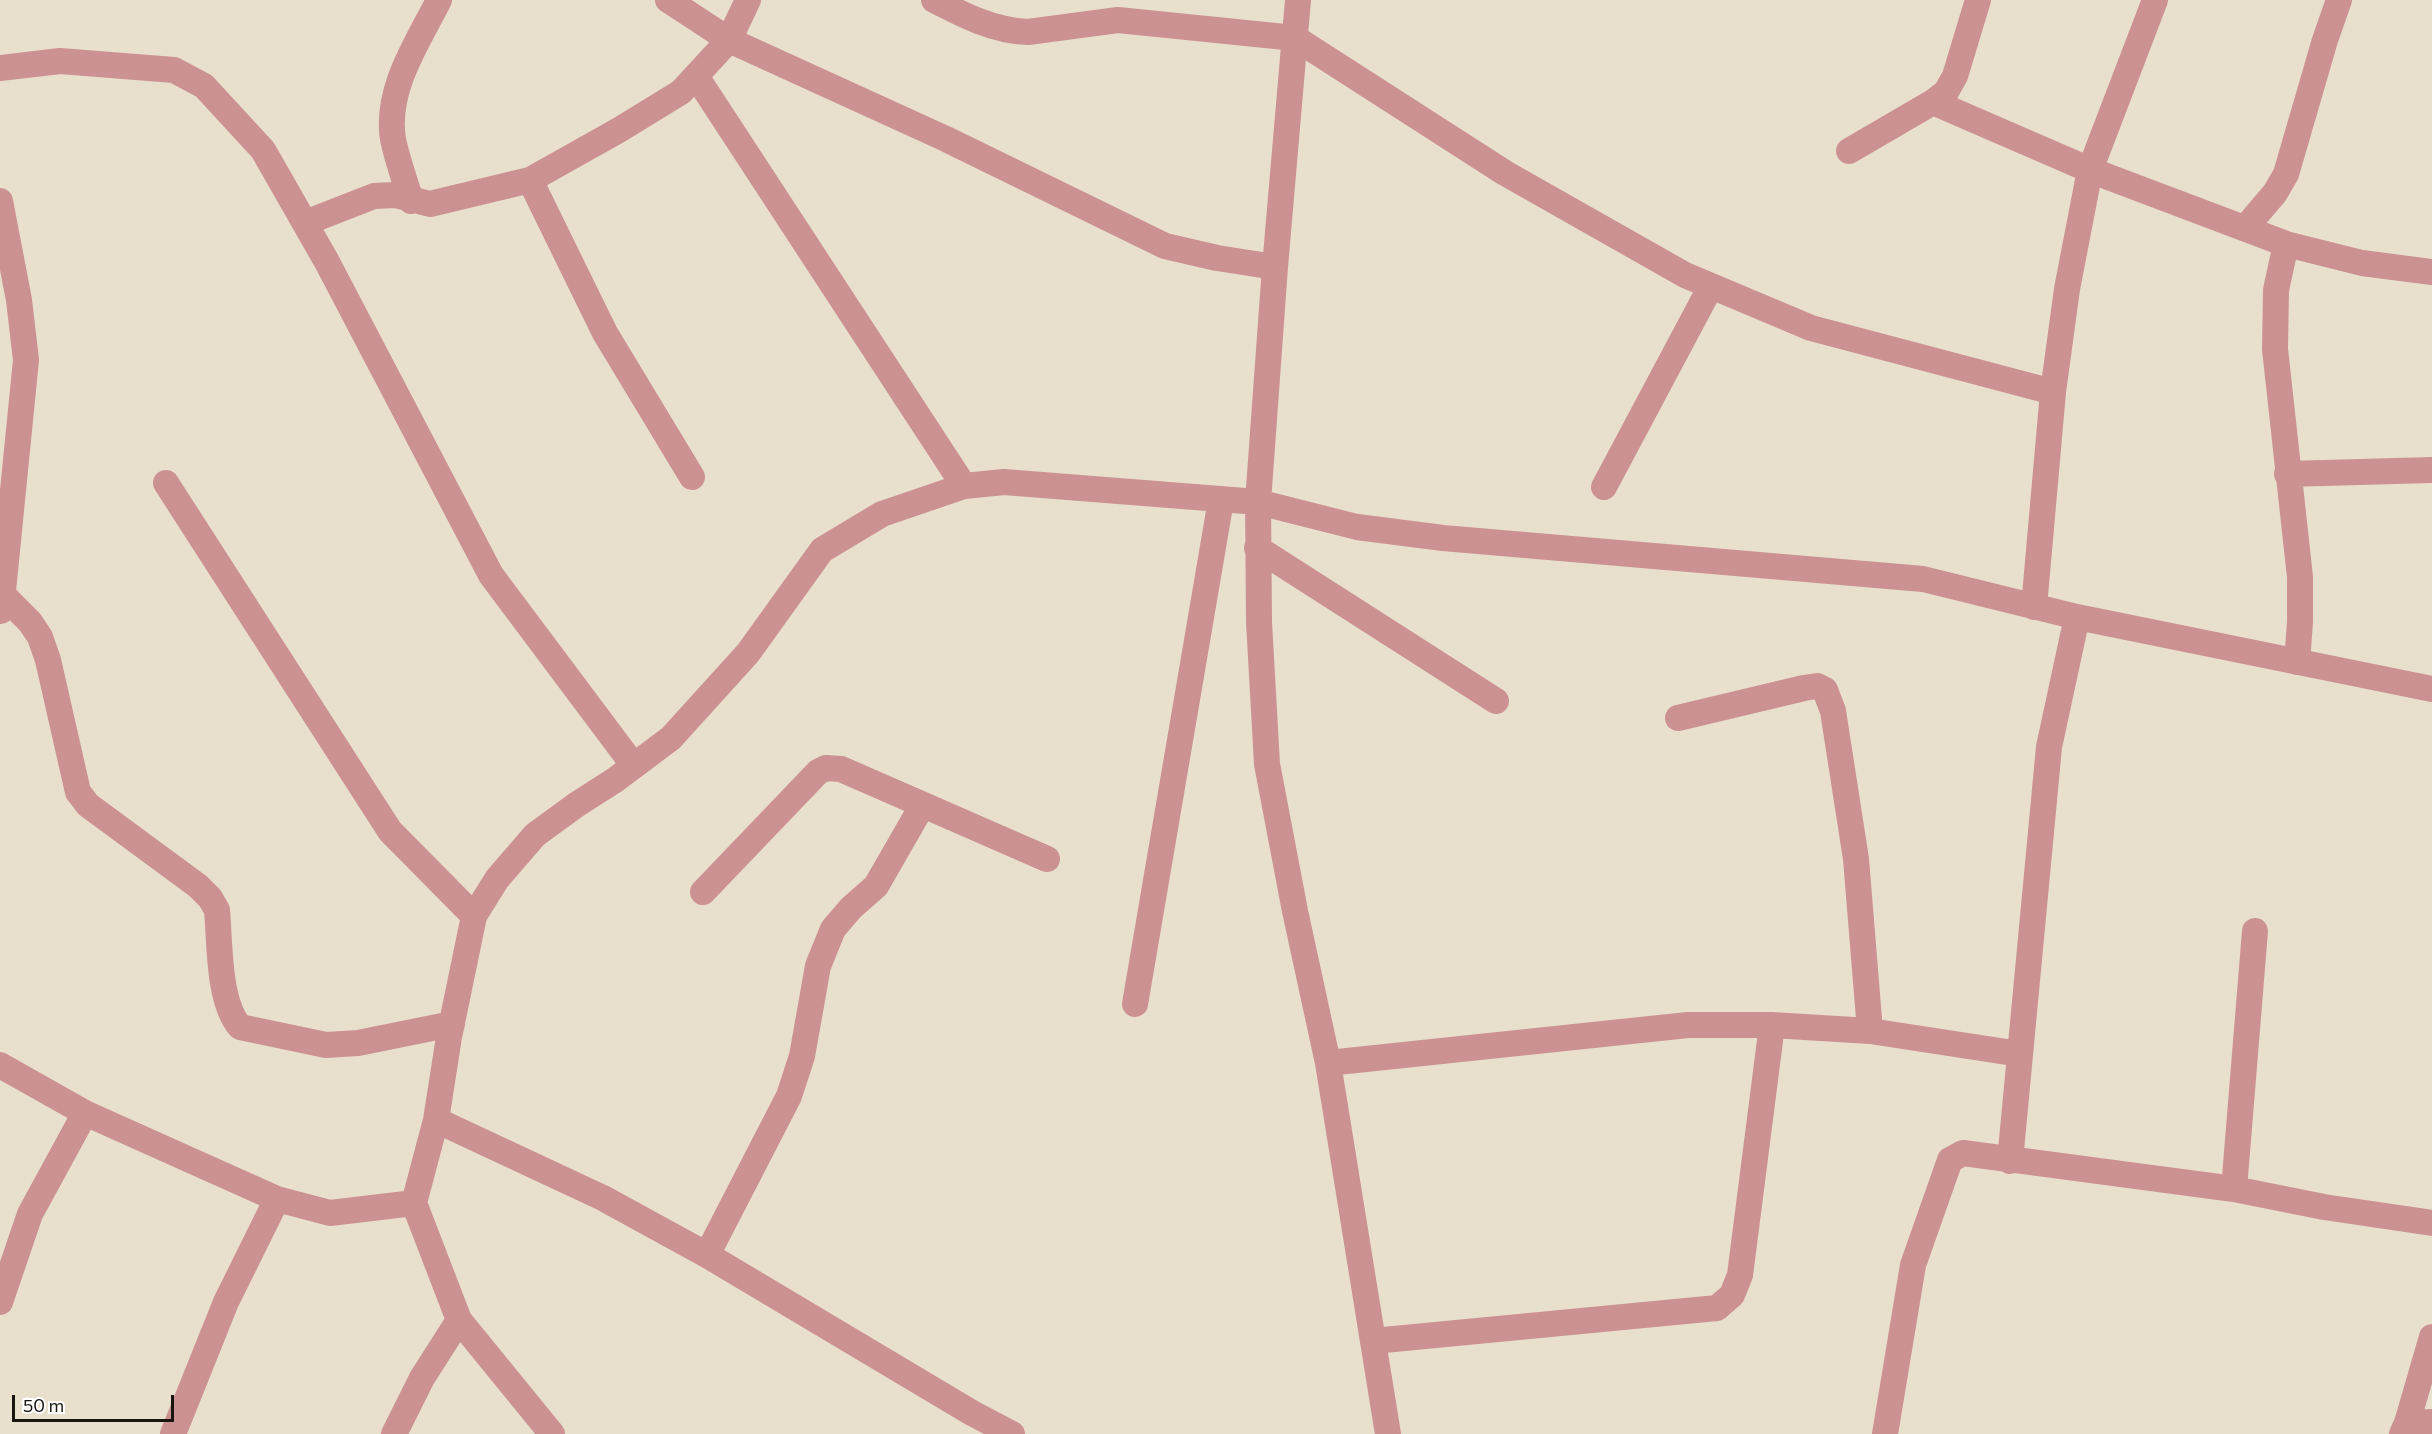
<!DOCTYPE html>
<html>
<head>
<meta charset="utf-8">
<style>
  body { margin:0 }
  #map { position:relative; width:2432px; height:1434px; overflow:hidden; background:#e9dfcd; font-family:Commissioner,sans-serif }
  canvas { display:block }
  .scale { position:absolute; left:12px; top:1395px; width:162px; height:27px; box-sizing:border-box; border:3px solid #18150f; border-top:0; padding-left:8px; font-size:18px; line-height:21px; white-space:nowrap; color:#18150f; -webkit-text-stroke:4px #fff; paint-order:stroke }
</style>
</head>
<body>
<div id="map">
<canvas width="2432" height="1434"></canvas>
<div class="scale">50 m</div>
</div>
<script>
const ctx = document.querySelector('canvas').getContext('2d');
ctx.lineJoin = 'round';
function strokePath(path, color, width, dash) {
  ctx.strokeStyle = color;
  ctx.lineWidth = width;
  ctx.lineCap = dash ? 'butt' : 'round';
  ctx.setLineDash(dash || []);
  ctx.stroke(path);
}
strokePath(new Path2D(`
  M 668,0 L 729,40 L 946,139 L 1165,246 L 1217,258 L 1275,267
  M 934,0 C 963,15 994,31 1028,32 L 1118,20 L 1295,38 L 1505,173 L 1685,275 L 1811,328 L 2053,392
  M 1298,0 L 1275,267 L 1258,502 L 1259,622 L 1267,764 L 1295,911 L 1328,1063 L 1388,1434
  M 0,68 L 60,61 L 174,70 L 204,86 L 263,150 L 327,262 L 491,575 L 634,766
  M 696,76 L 964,486
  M 1933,102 L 2090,170 L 2286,244 L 2362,263 L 2432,272
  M 1849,151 L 1933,102 L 1946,92 L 1955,76 L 1978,0
  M 530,180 L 605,333 L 692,477
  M 0,201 L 19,300 L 26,360 L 1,611
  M 411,201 C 405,181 397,159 393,139 C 385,89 418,42 439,0
  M 305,223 L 374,196 L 395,195 L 430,204 L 530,180 L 619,130 L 681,92 L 729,40 L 748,0
  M 2246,227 L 2275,193 L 2286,174 L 2325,40 L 2339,0
  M 2286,244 L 2276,290 L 2275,349 L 2300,577 L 2300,622 L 2297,662
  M 2287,474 L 2432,470
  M 166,483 L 390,831 L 474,916
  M 1604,487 L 1711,286
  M 1257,548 L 1496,701
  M 3,595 L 30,622 L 40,637 L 48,660 L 78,792 L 88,805 L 198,886 L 210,898 L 217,910 C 220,943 218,1002 240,1027 L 326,1045 L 358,1043 L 452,1024
  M 2034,607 L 2053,392 L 2067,289 L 2090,170 L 2155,0
  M 1678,718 L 1804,688 L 1817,686 L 1825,690 L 1833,711 L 1856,859 L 1870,1031
  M 703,892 L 818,772 L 826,768 L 841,769 L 1047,859
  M 1135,1004 L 1221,500
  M 1328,1063 L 1688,1025 L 1772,1025 L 1870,1031 L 2020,1054
  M 0,1065 L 85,1113 L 277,1199 L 330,1213 L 414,1203
  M 436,1120 L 603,1198 L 707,1255 L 972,1413 L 1012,1434
  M 2010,1161 L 2049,747 L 2077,617
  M 2234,1189 L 2255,931
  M 707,1255 L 789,1096 L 802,1056 L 818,966 L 833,929 L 851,908 L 876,886 L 922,806
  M 0,1302 L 30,1214 L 85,1113
  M 1373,1341 L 1717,1308 L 1732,1295 L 1740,1275 L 1772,1025
  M 2407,1423 L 2432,1422
  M 173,1434 L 226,1302 L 277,1199
  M 394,1434 L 422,1378 L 459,1320
  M 552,1434 L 459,1320 L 414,1203 L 436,1120 L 449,1037 L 474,916 L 497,879 L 535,835 L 576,805 L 615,780 L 671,738 L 748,653 L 822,550 L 882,514 L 964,486 L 1004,482 L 1258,502 L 1357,527 L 1443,538 L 1923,579 L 2077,617 L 2432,689
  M 1885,1434 L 1913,1265 L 1950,1160 L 1963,1153 L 2234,1189 L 2324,1207 L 2432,1223
  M 2402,1434 L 2407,1423 L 2432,1337`), '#cc9293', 26);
</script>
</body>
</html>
